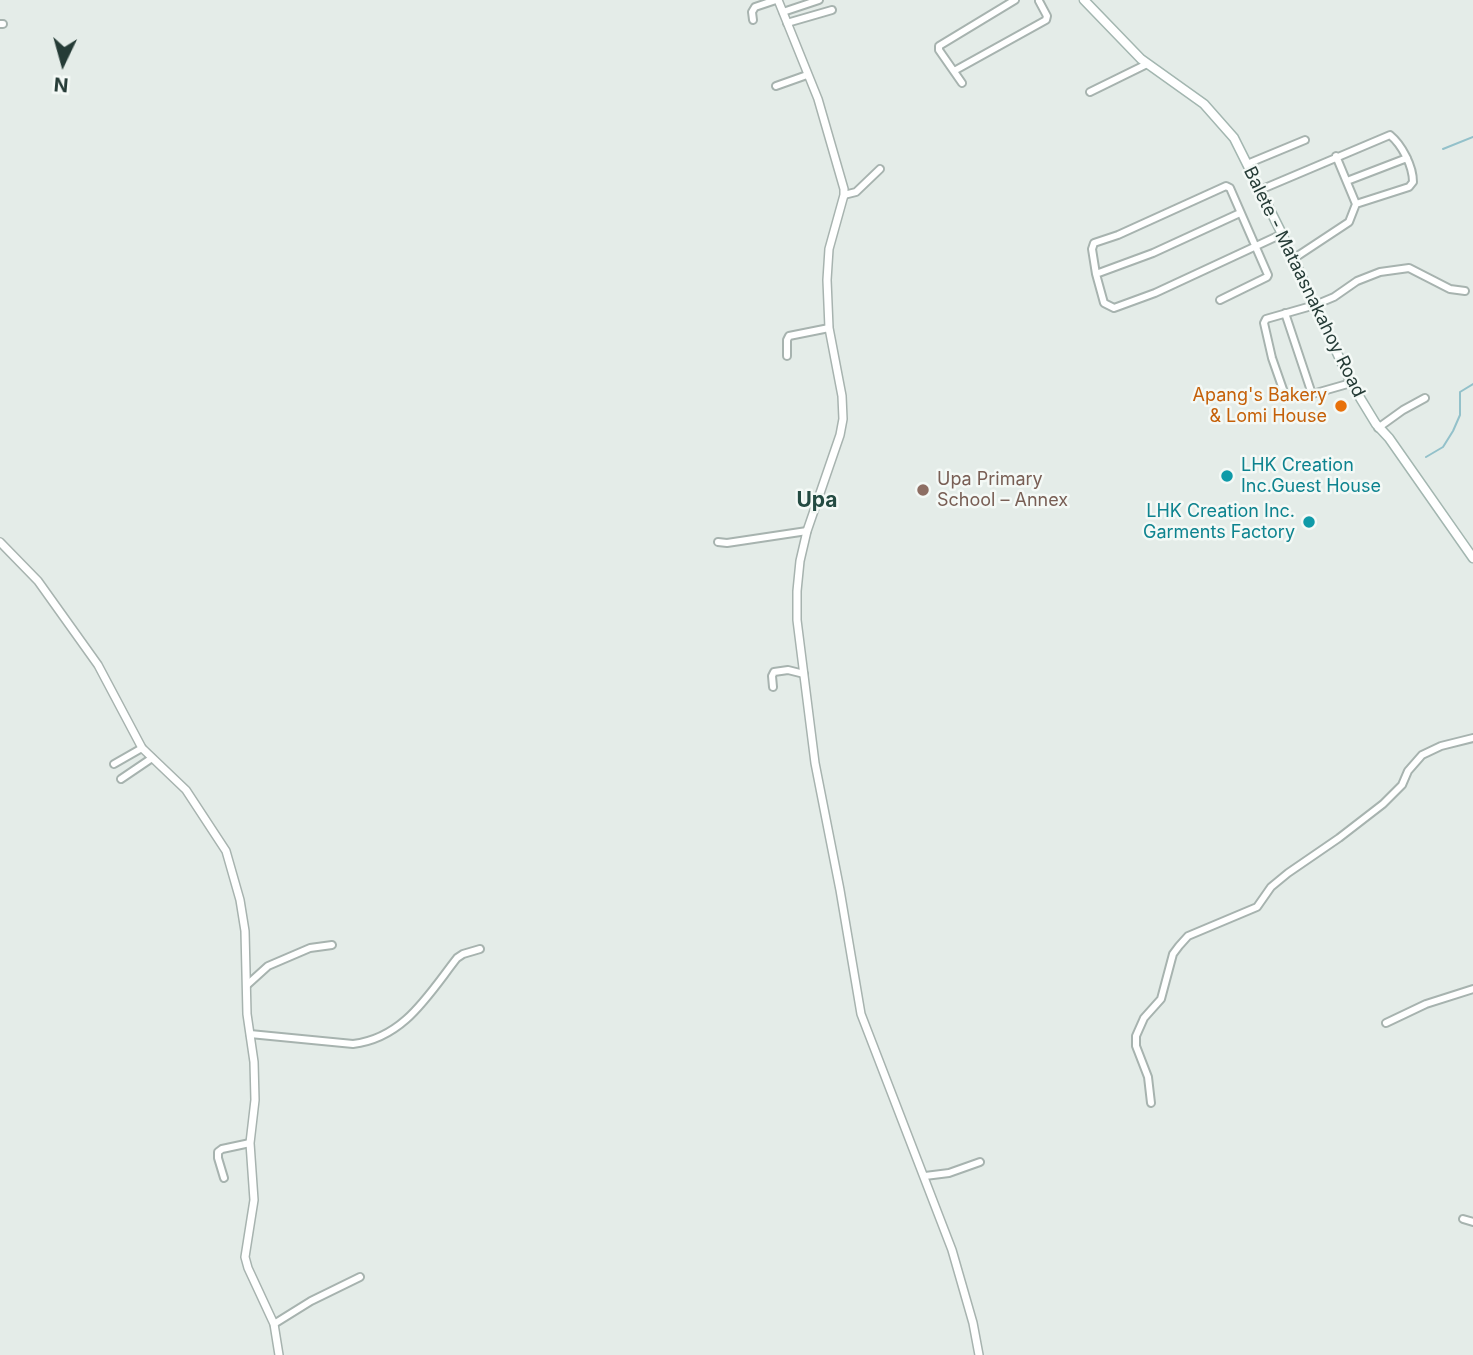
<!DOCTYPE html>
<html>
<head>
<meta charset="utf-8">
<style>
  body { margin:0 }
  #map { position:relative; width:1473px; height:1355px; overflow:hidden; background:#e4ece8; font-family:Inter,sans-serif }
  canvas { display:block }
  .north { position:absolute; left:28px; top:28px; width:70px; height:70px; -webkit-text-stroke:5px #f4f9f6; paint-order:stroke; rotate:185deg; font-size:19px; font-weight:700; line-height:28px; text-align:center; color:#253b36 }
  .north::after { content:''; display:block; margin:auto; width:24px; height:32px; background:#253b36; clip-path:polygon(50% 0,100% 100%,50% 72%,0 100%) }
</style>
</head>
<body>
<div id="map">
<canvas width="1473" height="1355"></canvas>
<div class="north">N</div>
</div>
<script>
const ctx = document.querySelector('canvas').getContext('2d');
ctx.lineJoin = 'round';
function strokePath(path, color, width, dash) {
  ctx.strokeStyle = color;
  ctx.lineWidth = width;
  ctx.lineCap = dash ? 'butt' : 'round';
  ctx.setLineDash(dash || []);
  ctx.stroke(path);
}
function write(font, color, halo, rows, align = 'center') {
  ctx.font = font + ' Inter,sans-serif';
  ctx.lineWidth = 5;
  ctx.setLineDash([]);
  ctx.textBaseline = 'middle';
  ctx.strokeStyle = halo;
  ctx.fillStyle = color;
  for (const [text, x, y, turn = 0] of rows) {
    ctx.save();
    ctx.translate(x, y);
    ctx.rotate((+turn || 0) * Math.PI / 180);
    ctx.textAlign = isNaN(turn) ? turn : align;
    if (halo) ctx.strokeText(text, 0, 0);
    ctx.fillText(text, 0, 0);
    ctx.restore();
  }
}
strokePath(new Path2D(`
  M 1443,149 L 1473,137
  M 1426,457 L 1443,447 L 1453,431 L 1460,415 L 1460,392 L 1473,384`), '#93c1ca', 2);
const minor = new Path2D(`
  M 783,12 L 819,0
  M 753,20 L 752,12 L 755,7 L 776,0
  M 787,23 L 832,10
  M 0,24 L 3,24
  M 954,71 L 1046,20 L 1047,16 L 1039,1
  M 962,83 L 939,50 L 939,46 L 1015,0
  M 776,86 L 807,75
  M 1090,92 L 1147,64
  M 1336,156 L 1356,204
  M 1247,164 L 1305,140
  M 1347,181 L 1407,158
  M 1260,190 L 1390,135 C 1402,145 1413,166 1413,182 L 1409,187 L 1356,204 L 1349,222 L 1293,259
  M 844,195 L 856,192 L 880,169
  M 1240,213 L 1153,253 L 1096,274 L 1104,303 L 1114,308 L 1155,293 L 1282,234
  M 1096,274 L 1092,249 L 1094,243 L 1118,235 L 1226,186 L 1230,188 L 1268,275 L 1267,277 L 1220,300
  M 1285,313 L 1312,394
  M 787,356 L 787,340 L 789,336 L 829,328
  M 1351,383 L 1302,397 L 1286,398 L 1272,358 L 1264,323 L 1266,319 L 1315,305 L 1334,297 L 1357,281 L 1380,272 L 1409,268 L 1450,289 L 1465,291
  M 1378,428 L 1403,410 L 1425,398
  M 718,542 L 727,543 L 807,531
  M 773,687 L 772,676 L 774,672 L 788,670 L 804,674
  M 114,764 L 142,748
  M 121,779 L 152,758
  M 247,985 L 268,966 L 310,948 L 332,945
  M 1386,1023 L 1426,1004 L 1473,989
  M 250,1034 L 353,1044 C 404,1038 428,995 457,958 L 463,954 L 480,949
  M 1151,1103 L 1148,1077 L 1136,1046 L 1136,1036 L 1144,1018 L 1161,999 L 1173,954 L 1179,946 L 1188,936 L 1257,907 L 1271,887 L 1288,873 L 1339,838 L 1383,804 L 1402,785 L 1408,771 L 1422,755 L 1441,746 L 1473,738
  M 925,1176 L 949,1173 L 980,1162
  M 224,1178 L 218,1158 L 218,1152 L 222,1149 L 250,1143
  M 1463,1219 L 1473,1222
  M 274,1324 L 311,1301 L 360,1277`);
const tertiary = new Path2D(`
  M 778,0 L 818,99 L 844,189 L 844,195 L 829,249 L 827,280 L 829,328 L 842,396 L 843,419 L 840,435 L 807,531 L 800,561 L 797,591 L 797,620 L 815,763 L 840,890 L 861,1014 L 952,1250 L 973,1323 L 979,1355
  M 0,542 L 38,581 L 98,665 L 142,748 L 186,790 L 226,851 L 240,900 L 245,931 L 247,1014 L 254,1062 L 255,1100 L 250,1143 L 254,1200 L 245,1257 L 248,1268 L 274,1324 L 279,1355`);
const secondary = new Path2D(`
  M 1084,0 L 1141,59 L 1204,104 L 1234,138 L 1282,234 L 1351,383 L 1376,424 L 1389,438 L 1473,558`);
strokePath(minor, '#a7b3af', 10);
strokePath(tertiary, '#a7b3af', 10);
strokePath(secondary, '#a3b6b0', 11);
strokePath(minor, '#fff', 6);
strokePath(tertiary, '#fff', 7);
strokePath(secondary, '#fff', 8);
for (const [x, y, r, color] of [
  [1341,406,7,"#e8710a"],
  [1227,476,7,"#0f9aa8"],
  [923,490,7,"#8d6e63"],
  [1309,522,7,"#0f9aa8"]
]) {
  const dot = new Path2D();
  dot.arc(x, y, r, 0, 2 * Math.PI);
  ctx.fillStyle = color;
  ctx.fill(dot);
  strokePath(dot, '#f4f9f6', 2.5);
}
write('18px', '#253b36', '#f4f9f6', [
  ["Balete - Mataasnakahoy Road",1304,282,64]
]);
write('18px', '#c56008', '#f4f9f6', [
  ["Apang's Bakery",1327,396],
  ["& Lomi House",1327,417]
], 'right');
write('18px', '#0d838f', '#f4f9f6', [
  ["LHK Creation",1241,466],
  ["Inc.Guest House",1241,487],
  ["LHK Creation Inc.",1295,512,"right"],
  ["Garments Factory",1295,533,"right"]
], 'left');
write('18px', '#785e54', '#f4f9f6', [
  ["Upa Primary",937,480],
  ["School – Annex",937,501]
], 'left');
write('bold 21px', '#244b42', '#f4f9f6', [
  ["Upa",817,501]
]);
</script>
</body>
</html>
